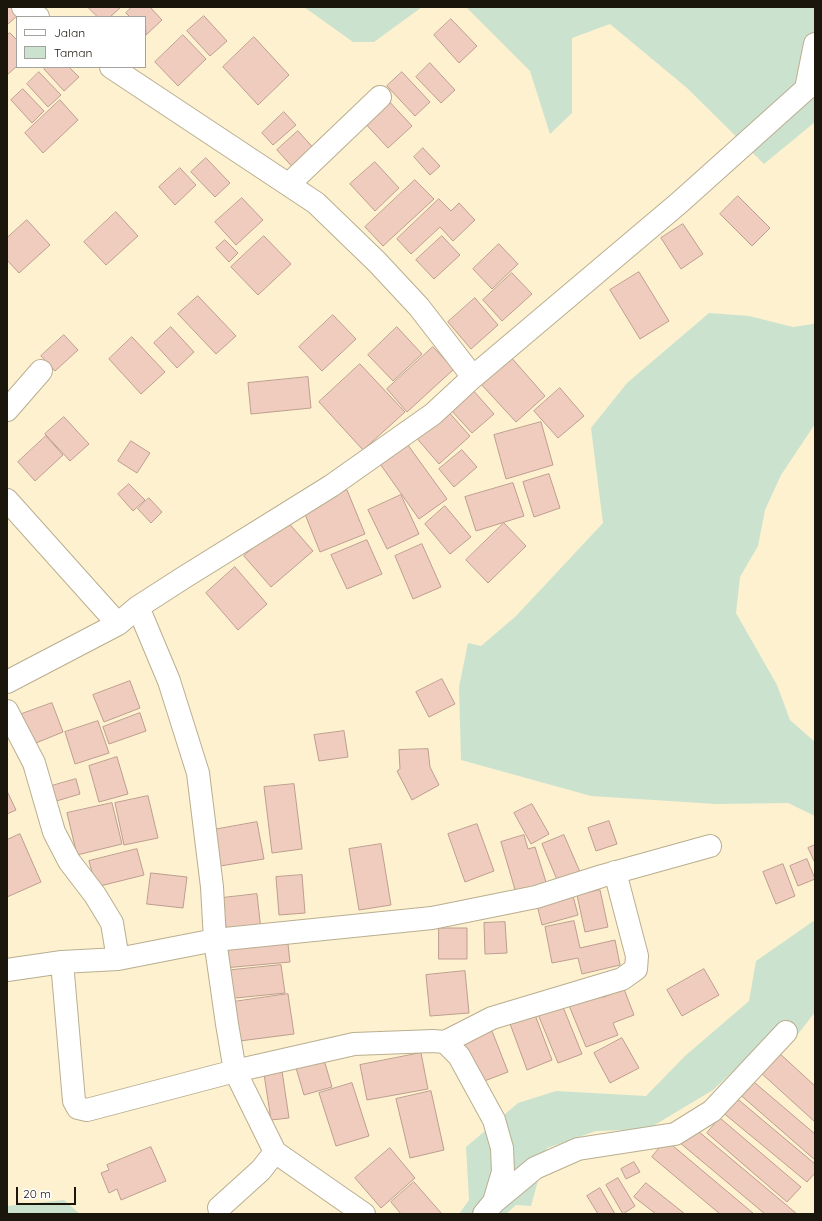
<!DOCTYPE html>
<html>
<head>
<meta charset="utf-8">
<style>
  body { margin:0 }
  #map { position:relative; width:822px; height:1221px; overflow:hidden; background:#fdf1d0; font-family:Quicksand,sans-serif }
  canvas { display:block }
  .frame { position:absolute; inset:0; border:8px solid #1b160b; pointer-events:none }
  .legend { position:absolute; left:16px; top:16px; width:130px; height:52px; box-sizing:border-box; background:#fff; border:1px solid #a4a29d; margin:0; padding:5px 7px; list-style:none; font-size:12px; color:#1b160b }
  .legend li { display:flex; align-items:center; gap:8px; height:20px }
  .legend b { width:20px; border:1px solid #a4a29d }
  .scale { position:absolute; left:16px; top:1187px; width:60px; height:18px; box-sizing:border-box; border:2px solid #1b160b; border-top:0; padding-left:5px; font-size:12px; line-height:14px; white-space:nowrap; color:#1b160b; -webkit-text-stroke:3px #fff; paint-order:stroke }
</style>
</head>
<body>
<div id="map">
<canvas width="822" height="1221"></canvas>
<div class="frame"></div>
<ul class="legend">
<li><b style="height:5px;background:#fff"></b>Jalan</li>
<li><b style="height:11px;background:#cbe3ce"></b>Taman</li>
</ul>
<div class="scale">20 m</div>
</div>
<script>
const ctx = document.querySelector('canvas').getContext('2d');
ctx.lineJoin = 'round';
function fillPath(path, color) {
  ctx.fillStyle = color;
  ctx.fill(path, 'evenodd');
}
function strokePath(path, color, width, dash) {
  ctx.strokeStyle = color;
  ctx.lineWidth = width;
  ctx.lineCap = dash ? 'butt' : 'round';
  ctx.setLineDash(dash || []);
  ctx.stroke(path);
}
fillPath(new Path2D(`
  M 304,7 L 422,7 L 374,42 L 353,42 Z
  M 466,7 L 815,7 L 815,122 L 764,164 L 687,88 L 610,24 L 572,38 L 572,113 L 550,134 L 530,71 Z
  M 709,313 L 749,316 L 793,327 L 813,324 L 815,320 L 815,424 L 781,475 L 765,510 L 758,546 L 740,577 L 736,613 L 777,685 L 790,720 L 815,742 L 815,816 L 788,803 L 716,804 L 591,796 L 461,760 L 459,687 L 468,643 L 481,646 L 516,616 L 603,523 L 591,428 L 627,383 Z
  M 815,920 L 815,1012 L 799,1033 L 768,1038 L 713,1090 L 648,1129 L 596,1131 L 547,1148 L 531,1206 L 516,1205 L 506,1214 L 459,1214 L 469,1200 L 466,1147 L 518,1103 L 556,1091 L 646,1096 L 685,1056 L 749,1001 L 756,961 Z
  M 64,1200 L 80,1214 L 7,1214 L 7,1206 Z`), '#cbe3ce');
const building = new Path2D(`
  M 7,7 L 10,7 L 18,15 L 7,25 Z
  M 88,7 L 121,7 L 110,17 L 98,17 Z
  M 132,7 L 150,7 L 162,20 L 146,35 L 145,17 L 130,17 L 126,13 Z
  M 204,16 L 227,41 L 210,56 L 187,31 Z
  M 451,19 L 477,46 L 459,63 L 434,35 Z
  M 10,33 L 17,40 L 17,66 L 7,75 L 7,35 Z
  M 183,35 L 206,59 L 178,86 L 155,62 Z
  M 254,37 L 289,75 L 258,105 L 223,67 Z
  M 430,63 L 455,90 L 441,103 L 416,77 Z
  M 46,67 L 69,67 L 79,77 L 64,91 L 44,69 Z
  M 39,72 L 61,95 L 48,107 L 27,84 Z
  M 402,72 L 430,102 L 415,116 L 387,86 Z
  M 23,89 L 44,111 L 32,123 L 11,100 Z
  M 386,98 L 412,126 L 388,148 L 362,120 Z
  M 60,100 L 78,120 L 43,153 L 25,133 Z
  M 284,112 L 296,125 L 273,145 L 262,133 Z
  M 298,131 L 318,153 L 297,172 L 277,150 Z
  M 423,148 L 440,166 L 430,175 L 414,157 Z
  M 206,158 L 230,183 L 215,197 L 191,172 Z
  M 375,162 L 399,188 L 375,211 L 350,184 Z
  M 180,168 L 196,185 L 175,205 L 159,187 Z
  M 415,180 L 434,199 L 383,246 L 365,227 Z
  M 738,196 L 770,228 L 752,246 L 720,214 Z
  M 242,198 L 263,220 L 236,245 L 215,222 Z
  M 439,199 L 451,211 L 459,203 L 475,220 L 453,241 L 440,227 L 411,254 L 397,239 Z
  M 116,212 L 138,236 L 106,265 L 84,242 Z
  M 27,220 L 50,245 L 19,273 L 7,260 L 7,238 Z
  M 683,224 L 703,254 L 681,269 L 661,238 Z
  M 264,236 L 291,264 L 258,295 L 231,267 Z
  M 442,236 L 460,255 L 434,279 L 416,260 Z
  M 225,240 L 238,253 L 229,262 L 216,248 Z
  M 499,244 L 518,264 L 492,289 L 473,269 Z
  M 639,272 L 669,321 L 640,339 L 610,290 Z
  M 512,273 L 532,294 L 502,321 L 483,300 Z
  M 198,296 L 236,336 L 216,354 L 178,314 Z
  M 475,298 L 498,325 L 471,349 L 448,322 Z
  M 333,315 L 356,339 L 322,371 L 299,347 Z
  M 171,327 L 194,352 L 177,368 L 154,343 Z
  M 397,327 L 422,354 L 393,381 L 368,355 Z
  M 64,335 L 78,350 L 55,371 L 41,356 Z
  M 132,337 L 165,372 L 141,394 L 109,359 Z
  M 433,347 L 454,369 L 407,412 L 387,389 Z
  M 510,356 L 545,396 L 516,422 L 480,383 Z
  M 360,364 L 405,412 L 363,450 L 319,402 Z
  M 308,377 L 311,408 L 251,414 L 248,383 Z
  M 560,388 L 584,416 L 558,438 L 534,411 Z
  M 472,389 L 494,414 L 472,433 L 450,409 Z
  M 445,408 L 470,436 L 439,464 L 414,435 Z
  M 64,417 L 89,444 L 70,461 L 45,434 Z
  M 541,422 L 553,465 L 506,479 L 494,435 Z
  M 46,436 L 63,455 L 35,481 L 18,462 Z
  M 131,441 L 150,453 L 137,473 L 118,461 Z
  M 405,441 L 447,499 L 419,519 L 378,461 Z
  M 462,450 L 477,467 L 454,487 L 439,469 Z
  M 549,474 L 560,508 L 534,517 L 523,482 Z
  M 513,483 L 524,516 L 476,531 L 465,497 Z
  M 129,484 L 145,500 L 133,511 L 118,494 Z
  M 347,490 L 365,534 L 320,552 L 303,509 Z
  M 401,495 L 419,534 L 387,549 L 368,510 Z
  M 149,498 L 162,512 L 151,523 L 138,509 Z
  M 445,506 L 471,537 L 450,554 L 425,524 Z
  M 286,520 L 313,551 L 271,587 L 244,556 Z
  M 504,523 L 526,546 L 488,583 L 466,560 Z
  M 367,540 L 382,574 L 347,589 L 331,555 Z
  M 422,544 L 441,587 L 413,599 L 395,556 Z
  M 235,567 L 267,604 L 238,630 L 206,593 Z
  M 442,679 L 455,704 L 429,717 L 416,692 Z
  M 130,681 L 140,708 L 104,722 L 93,695 Z
  M 52,703 L 63,732 L 31,745 L 19,715 Z
  M 140,713 L 146,731 L 109,744 L 103,727 Z
  M 98,721 L 109,753 L 75,764 L 65,732 Z
  M 344,731 L 348,757 L 319,761 L 314,735 Z
  M 428,749 L 430,767 L 439,785 L 412,800 L 397,771 L 400,769 L 399,750 Z
  M 117,757 L 128,794 L 99,802 L 89,766 Z
  M 76,779 L 80,794 L 53,802 L 48,787 Z
  M 294,784 L 302,849 L 272,853 L 264,787 Z
  M 7,791 L 16,810 L 7,814 Z
  M 148,796 L 158,838 L 124,845 L 115,803 Z
  M 112,803 L 122,844 L 77,855 L 67,813 Z
  M 532,804 L 549,834 L 531,844 L 514,813 Z
  M 609,821 L 617,844 L 596,851 L 588,828 Z
  M 257,822 L 264,859 L 220,866 L 213,830 Z
  M 477,824 L 494,871 L 465,882 L 448,834 Z
  M 20,834 L 41,882 L 7,897 L 7,840 Z
  M 524,835 L 528,849 L 535,847 L 546,882 L 516,893 L 501,842 Z
  M 564,835 L 580,872 L 558,882 L 542,844 Z
  M 381,844 L 391,905 L 359,910 L 349,849 Z
  M 815,845 L 815,863 L 808,848 Z
  M 137,849 L 144,875 L 96,887 L 89,861 Z
  M 807,859 L 815,879 L 798,886 L 790,866 Z
  M 783,864 L 795,896 L 776,904 L 763,872 Z
  M 151,873 L 187,877 L 183,908 L 147,904 Z
  M 302,875 L 305,913 L 279,915 L 276,877 Z
  M 600,890 L 608,927 L 585,932 L 577,895 Z
  M 572,892 L 578,915 L 542,925 L 536,901 Z
  M 257,894 L 261,930 L 227,934 L 222,898 Z
  M 574,921 L 580,948 L 615,940 L 620,965 L 582,974 L 578,958 L 552,963 L 545,927 Z
  M 505,922 L 507,953 L 485,954 L 484,923 Z
  M 439,928 L 467,928 L 467,959 L 439,959 Z
  M 287,935 L 290,962 L 224,968 L 221,942 Z
  M 281,965 L 285,993 L 226,999 L 223,971 Z
  M 704,969 L 719,995 L 682,1016 L 667,990 Z
  M 465,971 L 469,1013 L 430,1016 L 426,975 Z
  M 624,989 L 634,1015 L 613,1023 L 618,1035 L 586,1047 L 568,1003 L 600,990 L 603,997 Z
  M 288,994 L 294,1034 L 232,1042 L 226,1003 Z
  M 561,1002 L 582,1054 L 558,1063 L 537,1012 Z
  M 534,1012 L 552,1060 L 527,1070 L 509,1021 Z
  M 492,1031 L 508,1072 L 479,1083 L 463,1042 Z
  M 622,1038 L 639,1068 L 610,1083 L 594,1053 Z
  M 778,1052 L 815,1086 L 815,1122 L 760,1072 Z
  M 322,1053 L 332,1087 L 304,1095 L 294,1061 Z
  M 421,1053 L 428,1089 L 367,1100 L 360,1065 Z
  M 282,1071 L 289,1118 L 271,1120 L 264,1074 Z
  M 748,1077 L 815,1134 L 815,1160 L 736,1091 Z
  M 352,1083 L 369,1136 L 336,1146 L 319,1093 Z
  M 431,1091 L 444,1150 L 410,1158 L 396,1099 Z
  M 734,1096 L 815,1164 L 815,1173 L 807,1182 L 721,1111 Z
  M 720,1118 L 801,1187 L 787,1202 L 707,1133 Z
  M 692,1126 L 797,1214 L 765,1214 L 679,1142 Z
  M 666,1140 L 754,1214 L 720,1214 L 652,1157 Z
  M 151,1147 L 166,1181 L 121,1200 L 117,1189 L 109,1193 L 101,1173 L 109,1170 L 107,1165 Z
  M 390,1148 L 415,1178 L 381,1208 L 355,1178 Z
  M 634,1162 L 640,1172 L 626,1179 L 621,1169 Z
  M 618,1178 L 635,1206 L 623,1214 L 606,1185 Z
  M 414,1182 L 442,1214 L 401,1214 L 391,1202 Z
  M 646,1183 L 685,1214 L 656,1214 L 634,1197 Z
  M 600,1188 L 615,1214 L 598,1214 L 587,1196 Z`);
fillPath(building, '#efccbe');
strokePath(building, '#be9d8f', 1);
const minor = new Path2D(`
  M 23,7 L 38,17
  M 111,67 L 316,203 L 377,262 L 419,307 L 473,377
  M 806,89 L 815,44
  M 289,184 L 380,97
  M 7,410 L 41,371
  M 7,500 L 118,624
  M 138,607 L 169,681 L 198,773 L 212,887 L 215,940 L 227,1024 L 235,1071 L 275,1152 L 364,1214
  M 7,682 L 118,624 L 138,607 L 183,578 L 331,486 L 433,414 L 473,377 L 679,203 L 806,89 L 815,84
  M 7,711 L 34,763 L 54,832 L 69,861 L 95,895 L 112,923 L 118,959
  M 62,962 L 74,1101 L 78,1108 L 87,1110 L 235,1071 L 354,1044 L 433,1041 L 445,1042 L 459,1056 L 494,1120 L 502,1148 L 503,1172 L 494,1202 L 484,1214
  M 7,970 L 62,962 L 118,959 L 215,940 L 432,918 L 536,897 L 602,876 L 710,846
  M 445,1042 L 492,1018 L 622,979 L 636,969 L 637,956 L 615,872
  M 494,1202 L 535,1168 L 578,1149 L 675,1134 L 712,1111 L 786,1032
  M 219,1208 L 261,1170 L 275,1152`);
strokePath(minor, '#b9ae8f', 24);
strokePath(minor, '#fff', 22);
</script>
</body>
</html>
